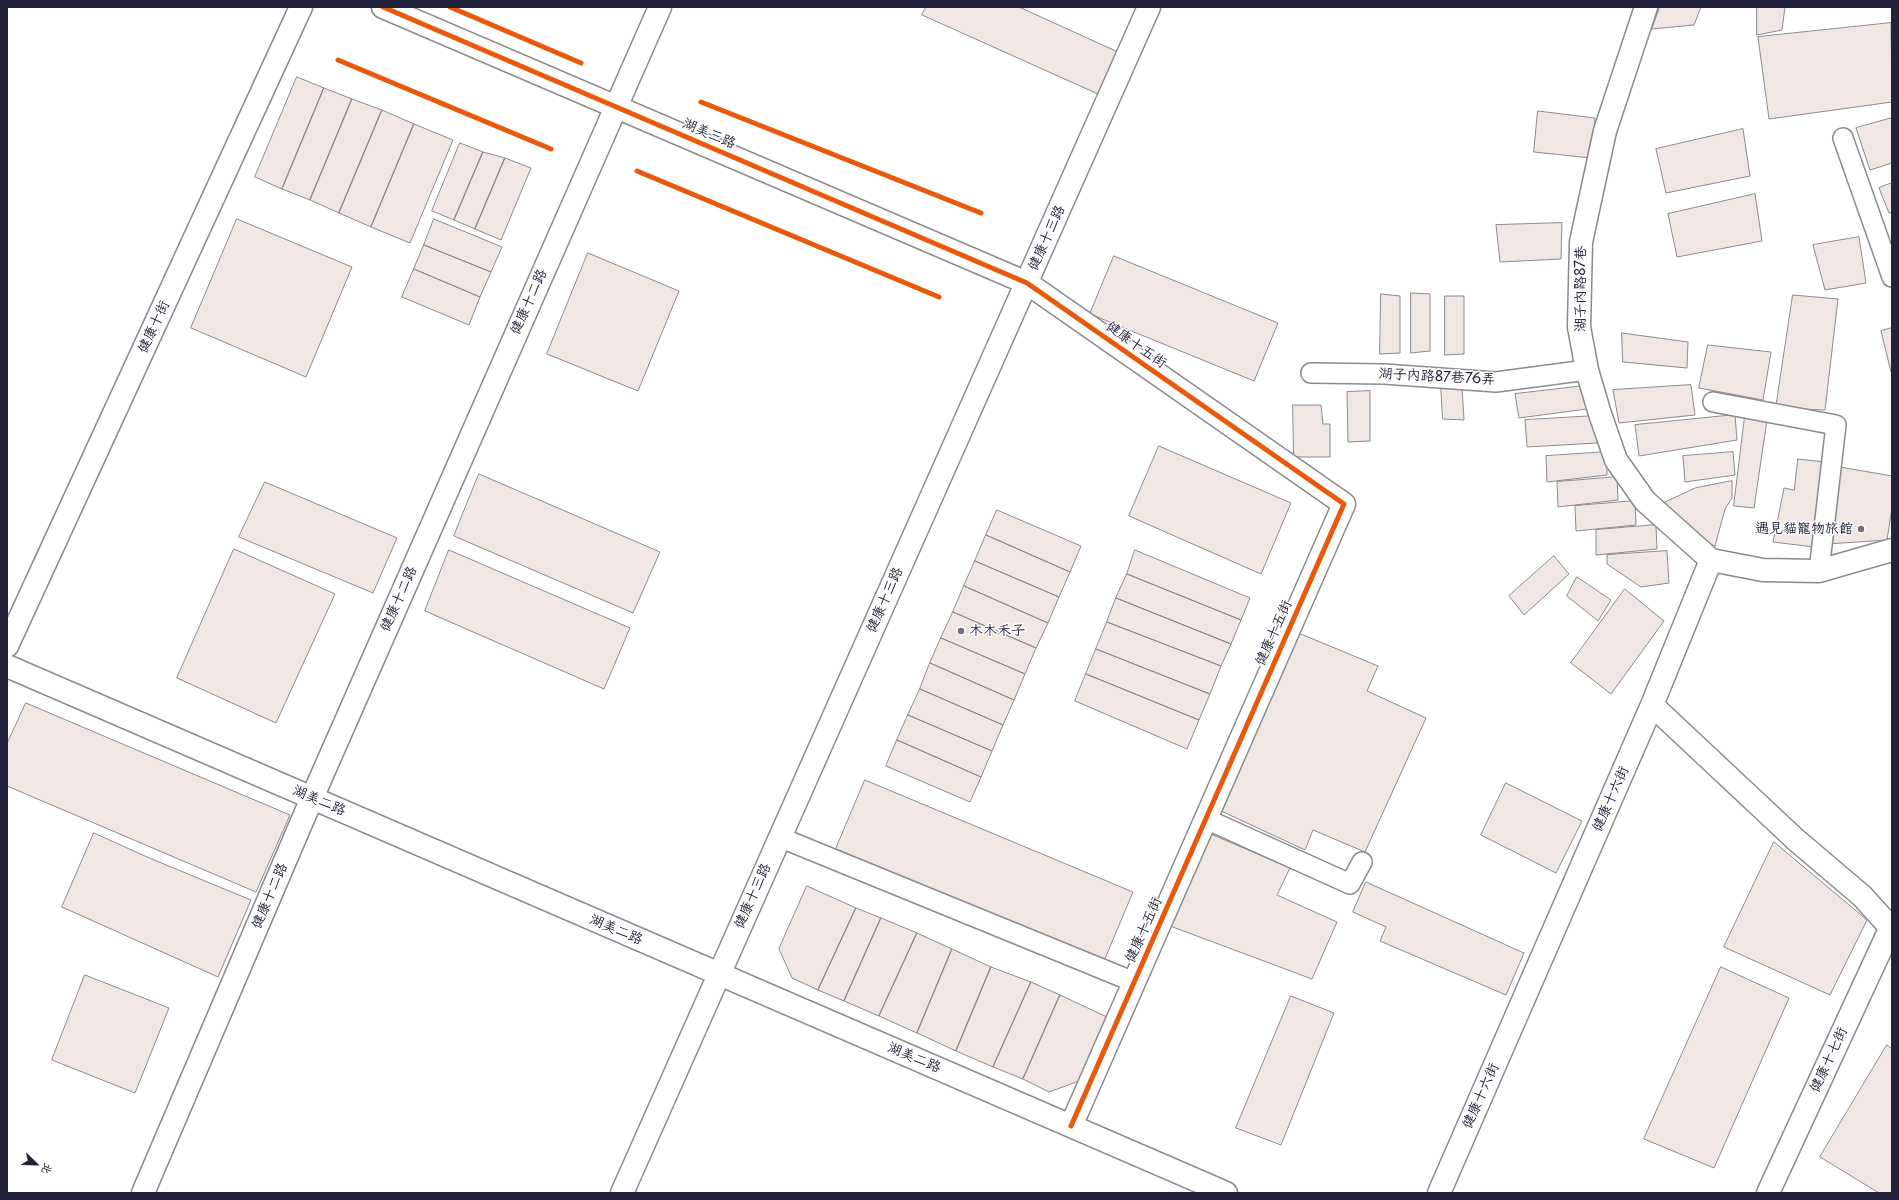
<!DOCTYPE html>
<html>
<head>
<meta charset="utf-8">
<style>
  body { margin:0 }
  #map { position:relative; width:1899px; height:1200px; overflow:hidden; background:#fff; font-family:"Playpen Sans","LXGW WenKai TC",sans-serif }
  canvas { display:block }
  .frame { position:absolute; inset:0; border:8px solid #22223b; pointer-events:none }
  .north { position:absolute; left:16px; top:1144px; width:40px; height:40px; -webkit-text-stroke:3px #fff; paint-order:stroke; rotate:113deg; font-size:11px; font-weight:700; line-height:16px; text-align:center; color:#22223b }
  .north::after { content:''; display:block; margin:auto; width:14px; height:18px; background:#22223b; clip-path:polygon(50% 0,100% 100%,50% 72%,0 100%) }
</style>
</head>
<body>
<div id="map">
<canvas width="1899" height="1200"></canvas>
<div class="frame"></div>
<div class="north">北</div>
</div>
<script>
const ctx = document.querySelector('canvas').getContext('2d');
ctx.lineJoin = 'round';
function fillPath(path, color) {
  ctx.fillStyle = color;
  ctx.fill(path, 'evenodd');
}
function strokePath(path, color, width, dash) {
  ctx.strokeStyle = color;
  ctx.lineWidth = width;
  ctx.lineCap = dash ? 'butt' : 'round';
  ctx.setLineDash(dash || []);
  ctx.stroke(path);
}
function write(font, color, halo, rows, align = 'center') {
  ctx.font = font + ' "Playpen Sans","LXGW WenKai TC",sans-serif';
  ctx.lineWidth = 3;
  ctx.setLineDash([]);
  ctx.textBaseline = 'middle';
  ctx.strokeStyle = halo;
  ctx.fillStyle = color;
  for (const [text, x, y, turn = 0] of rows) {
    ctx.save();
    ctx.translate(x, y);
    ctx.rotate((+turn || 0) * Math.PI / 180);
    ctx.textAlign = isNaN(turn) ? turn : align;
    if (halo) ctx.strokeText(text, 0, 0);
    ctx.fillText(text, 0, 0);
    ctx.restore();
  }
}
const building = new Path2D(`
  M 926,7 L 1019,7 L 1118,52 L 1098,94 L 922,15 Z
  M 1660,7 L 1701,7 L 1694,25 L 1652,29 Z
  M 1757,7 L 1785,7 L 1782,30 L 1757,35 Z
  M 1891,23 L 1892,102 L 1769,119 L 1758,37 Z
  M 297,77 L 324,88 L 282,189 L 255,177 Z
  M 324,88 L 352,99 L 310,200 L 282,189 Z
  M 352,99 L 382,110 L 339,213 L 310,200 Z
  M 382,110 L 414,124 L 371,227 L 339,213 Z
  M 1538,111 L 1595,118 L 1591,158 L 1534,152 Z
  M 1892,118 L 1892,163 L 1870,170 L 1856,128 Z
  M 414,124 L 453,140 L 410,243 L 371,227 Z
  M 1743,129 L 1750,176 L 1666,193 L 1656,149 Z
  M 460,143 L 483,152 L 454,220 L 432,211 Z
  M 483,152 L 505,158 L 475,229 L 454,220 Z
  M 505,158 L 531,168 L 501,240 L 475,229 Z
  M 1892,183 L 1892,212 L 1889,213 L 1879,188 Z
  M 1755,194 L 1762,241 L 1677,257 L 1668,214 Z
  M 237,219 L 352,267 L 306,377 L 191,328 Z
  M 434,219 L 502,247 L 491,272 L 424,245 Z
  M 1562,223 L 1561,259 L 1500,262 L 1496,225 Z
  M 1859,237 L 1866,283 L 1825,290 L 1813,245 Z
  M 424,245 L 491,272 L 480,297 L 414,269 Z
  M 588,253 L 679,291 L 638,391 L 547,354 Z
  M 1114,256 L 1278,323 L 1254,381 L 1090,314 Z
  M 414,269 L 480,297 L 469,325 L 402,297 Z
  M 1411,293 L 1430,294 L 1430,351 L 1411,353 Z
  M 1381,294 L 1400,296 L 1400,353 L 1380,354 Z
  M 1793,295 L 1838,299 L 1825,410 L 1776,408 Z
  M 1445,296 L 1464,296 L 1464,354 L 1445,355 Z
  M 1892,328 L 1892,372 L 1891,372 L 1881,331 Z
  M 1622,333 L 1688,342 L 1687,368 L 1623,362 Z
  M 1708,345 L 1771,352 L 1763,400 L 1699,388 Z
  M 1441,385 L 1462,387 L 1464,420 L 1443,419 Z
  M 1691,385 L 1695,415 L 1619,423 L 1613,390 Z
  M 1584,386 L 1587,409 L 1519,418 L 1515,394 Z
  M 1370,391 L 1370,441 L 1348,442 L 1347,392 Z
  M 1293,405 L 1321,405 L 1323,424 L 1330,424 L 1330,457 L 1294,457 Z
  M 1735,415 L 1737,440 L 1639,456 L 1635,425 Z
  M 1595,416 L 1597,443 L 1527,447 L 1525,420 Z
  M 1745,416 L 1767,420 L 1754,508 L 1734,506 Z
  M 1159,446 L 1291,503 L 1261,574 L 1129,516 Z
  M 1607,452 L 1607,475 L 1547,482 L 1546,456 Z
  M 1733,452 L 1735,475 L 1685,482 L 1683,456 Z
  M 1798,459 L 1825,462 L 1814,547 L 1773,542 L 1784,488 L 1794,490 Z
  M 1840,467 L 1892,476 L 1892,508 L 1887,540 L 1827,544 Z
  M 479,474 L 660,552 L 633,613 L 454,536 Z
  M 1617,477 L 1618,500 L 1558,507 L 1557,482 Z
  M 1732,481 L 1732,498 L 1725,509 L 1715,546 L 1693,536 L 1663,503 L 1695,488 Z
  M 265,482 L 397,538 L 373,593 L 239,537 Z
  M 1635,501 L 1636,525 L 1576,531 L 1575,506 Z
  M 997,510 L 1081,546 L 1070,572 L 986,535 Z
  M 1656,525 L 1657,549 L 1596,555 L 1596,530 Z
  M 986,535 L 1070,572 L 1059,597 L 975,561 Z
  M 234,549 L 335,594 L 276,723 L 177,678 Z
  M 449,550 L 630,628 L 604,689 L 425,611 Z
  M 1135,550 L 1250,598 L 1241,620 L 1127,574 Z
  M 1667,551 L 1669,583 L 1641,587 L 1607,564 L 1607,555 Z
  M 1554,556 L 1569,574 L 1524,615 L 1509,596 Z
  M 975,561 L 1059,597 L 1048,623 L 964,586 Z
  M 1127,574 L 1241,620 L 1231,644 L 1116,598 Z
  M 1577,577 L 1611,600 L 1598,621 L 1567,596 Z
  M 964,586 L 1048,623 L 1036,648 L 953,612 Z
  M 1625,589 L 1664,621 L 1611,694 L 1571,663 Z
  M 1116,598 L 1231,644 L 1221,666 L 1107,622 Z
  M 953,612 L 1036,648 L 1025,674 L 941,638 Z
  M 1107,622 L 1221,666 L 1210,694 L 1096,649 Z
  M 1296,632 L 1378,666 L 1367,691 L 1426,718 L 1365,852 L 1313,830 L 1305,850 L 1219,810 Z
  M 941,638 L 1025,674 L 1014,700 L 930,663 Z
  M 1096,649 L 1210,694 L 1199,720 L 1086,674 Z
  M 930,663 L 1014,700 L 1003,725 L 920,689 Z
  M 1086,674 L 1199,720 L 1187,749 L 1075,701 Z
  M 920,689 L 1003,725 L 992,751 L 908,715 Z
  M 26,703 L 290,815 L 256,892 L 7,786 L 7,744 Z
  M 908,715 L 992,751 L 981,777 L 897,740 Z
  M 897,740 L 981,777 L 970,802 L 886,766 Z
  M 865,780 L 1133,892 L 1104,961 L 836,849 Z
  M 1506,783 L 1582,821 L 1556,873 L 1481,835 Z
  M 94,833 L 147,857 L 251,900 L 218,977 L 62,907 Z
  M 1211,834 L 1290,868 L 1277,895 L 1337,922 L 1312,979 L 1170,926 Z
  M 1774,842 L 1867,920 L 1830,995 L 1724,947 Z
  M 1366,882 L 1524,953 L 1506,995 L 1380,941 L 1386,927 L 1353,912 Z
  M 807,886 L 856,908 L 818,990 L 792,978 L 779,949 Z
  M 856,908 L 881,918 L 844,1001 L 818,990 Z
  M 881,918 L 917,933 L 879,1016 L 844,1001 Z
  M 917,933 L 952,949 L 917,1033 L 879,1016 Z
  M 952,949 L 991,967 L 956,1051 L 917,1033 Z
  M 991,967 L 1031,982 L 993,1067 L 956,1051 Z
  M 1721,967 L 1789,998 L 1714,1168 L 1644,1139 Z
  M 85,975 L 169,1008 L 135,1093 L 52,1060 Z
  M 1031,982 L 1060,995 L 1023,1079 L 993,1067 Z
  M 1060,995 L 1107,1017 L 1079,1081 L 1049,1092 L 1023,1079 Z
  M 1291,996 L 1334,1013 L 1281,1145 L 1236,1128 Z
  M 1887,1045 L 1892,1049 L 1892,1193 L 1879,1193 L 1820,1157 Z`);
fillPath(building, '#f0e7e4');
strokePath(building, '#8a8a8f', 1);
const service = new Path2D(`
  M 1843,138 L 1892,277
  M 1311,373 L 1384,374 L 1496,382 L 1587,370
  M 1713,402 L 1836,425 L 1819,571
  M 1206,819 L 1350,884 L 1362,862
  M 779,837 L 1134,982`);
const minor = new Path2D(`
  M 383,7 L 1027,283 L 1344,504 L 1071,1126
  M 1646,7 L 1605,131 L 1581,242 L 1579,327 L 1587,370 L 1600,414 L 1616,460 L 1645,501 L 1711,560
  M 1711,560 L 1763,570 L 1819,571 L 1892,550
  M 7,646 L 301,7
  M 7,666 L 1226,1193
  M 1652,705 L 1711,560
  M 143,1193 L 312,798 L 660,7
  M 622,1193 L 1149,7
  M 1439,1193 L 1652,705 L 1795,839 L 1862,896 L 1892,929
  M 1768,1193 L 1891,927`);
strokePath(service, '#8a8a8f', 22);
strokePath(minor, '#8a8a8f', 25);
strokePath(service, '#fff', 19);
strokePath(minor, '#fff', 22);
strokePath(new Path2D(`
  M 383,7 L 1027,283 L 1344,504 L 1071,1126
  M 450,7 L 581,63
  M 338,60 L 551,149
  M 701,102 L 981,213
  M 637,171 L 939,297`), '#e8590c', 5);
for (const [x, y, r, color] of [
  [1861,529,4,"#6f6f80"],
  [961,631,4,"#6f6f80"]
]) {
  const dot = new Path2D();
  dot.arc(x, y, r, 0, 2 * Math.PI);
  ctx.fillStyle = color;
  ctx.fill(dot);
  strokePath(dot, '#fff', 1.5);
}
write('14px', '#22223b', '#fff', [
  ["湖美三路",709,134,23],
  ["健康十三路",1047,238,-66],
  ["湖子內路87巷",1581,289,-90],
  ["健康十二路",529,302,-66],
  ["健康十街",154,327,-65],
  ["健康十五街",1136,345,35],
  ["湖子內路87巷76弄",1437,377,3],
  ["健康十二路",399,599,-66],
  ["健康十三路",885,600,-66],
  ["健康十五街",1274,633,-66],
  ["健康十六街",1611,799,-66],
  ["湖美二路",319,801,23],
  ["健康十二路",270,896,-67],
  ["健康十三路",753,896,-66],
  ["湖美二路",616,930,23],
  ["健康十五街",1144,930,-66],
  ["湖美二路",914,1058,23],
  ["健康十七街",1829,1060,-65],
  ["健康十六街",1481,1096,-66]
]);
write('14px', '#22223b', '#fff', [
  ["遇見貓寵物旅館",1853,529],
  ["木木禾子",969,631,"left"]
], 'right');
</script>
</body>
</html>
